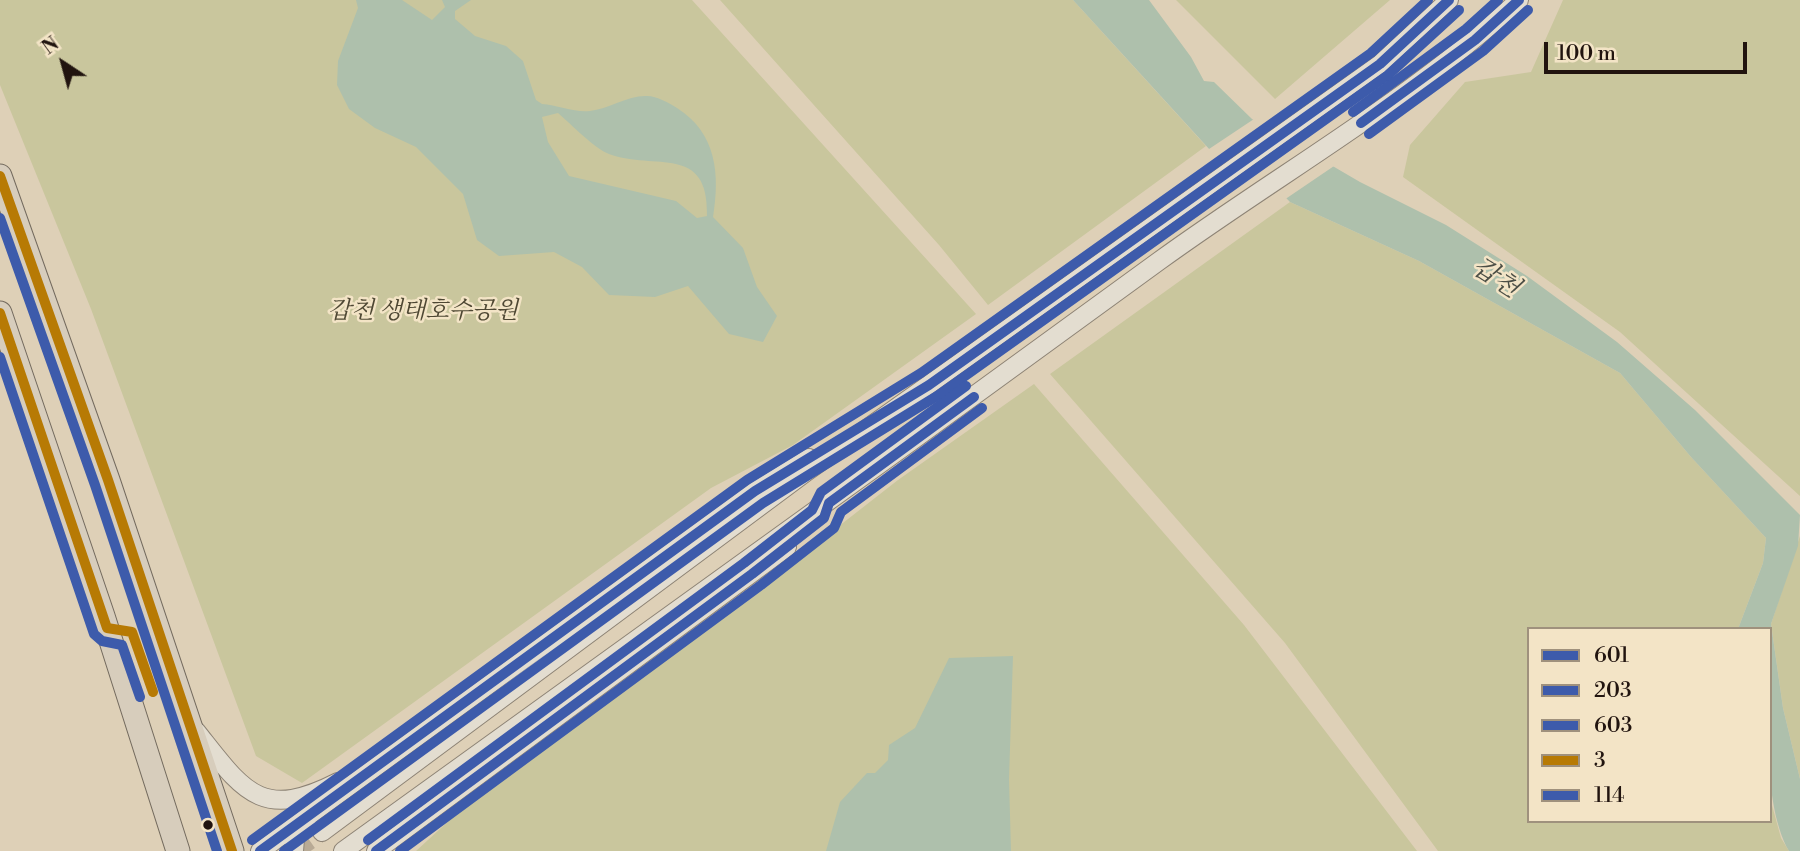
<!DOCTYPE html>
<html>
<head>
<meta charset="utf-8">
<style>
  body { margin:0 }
  #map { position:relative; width:1800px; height:851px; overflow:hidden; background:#ded0b7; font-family:"Libre Bodoni",serif }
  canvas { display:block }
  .legend { position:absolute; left:1527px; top:627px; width:245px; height:196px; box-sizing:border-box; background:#f3e4c6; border:2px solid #9f917d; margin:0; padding:9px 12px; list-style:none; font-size:21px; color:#21140f }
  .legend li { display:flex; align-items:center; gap:14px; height:35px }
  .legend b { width:35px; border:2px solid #9f917d }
  .north { position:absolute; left:28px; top:28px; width:70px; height:70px; -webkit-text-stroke:5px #f3e4c6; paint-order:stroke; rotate:324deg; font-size:19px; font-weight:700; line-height:28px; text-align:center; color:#21140f }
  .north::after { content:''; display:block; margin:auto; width:24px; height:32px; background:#21140f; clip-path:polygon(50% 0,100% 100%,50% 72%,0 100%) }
  .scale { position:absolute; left:1544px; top:42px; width:203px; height:32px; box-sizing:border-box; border:4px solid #21140f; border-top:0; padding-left:9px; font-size:21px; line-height:24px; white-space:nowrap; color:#21140f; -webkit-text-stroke:5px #f3e4c6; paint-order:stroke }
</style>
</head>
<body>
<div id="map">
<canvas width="1800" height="851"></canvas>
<ul class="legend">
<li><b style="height:9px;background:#3d5bab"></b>601</li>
<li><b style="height:9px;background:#3d5bab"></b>203</li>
<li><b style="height:9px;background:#3d5bab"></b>603</li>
<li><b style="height:9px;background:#b77a04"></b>3</li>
<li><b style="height:9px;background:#3d5bab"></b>114</li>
</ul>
<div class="north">N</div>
<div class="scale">100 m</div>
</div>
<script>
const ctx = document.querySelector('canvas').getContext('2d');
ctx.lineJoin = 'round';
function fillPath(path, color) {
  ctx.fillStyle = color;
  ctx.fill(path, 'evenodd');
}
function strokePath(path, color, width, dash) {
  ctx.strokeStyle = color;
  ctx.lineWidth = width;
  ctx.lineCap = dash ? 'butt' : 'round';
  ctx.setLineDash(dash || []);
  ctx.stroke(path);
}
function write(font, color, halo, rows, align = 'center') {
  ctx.font = font + ' "Libre Bodoni","Noto Serif KR",serif';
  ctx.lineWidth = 5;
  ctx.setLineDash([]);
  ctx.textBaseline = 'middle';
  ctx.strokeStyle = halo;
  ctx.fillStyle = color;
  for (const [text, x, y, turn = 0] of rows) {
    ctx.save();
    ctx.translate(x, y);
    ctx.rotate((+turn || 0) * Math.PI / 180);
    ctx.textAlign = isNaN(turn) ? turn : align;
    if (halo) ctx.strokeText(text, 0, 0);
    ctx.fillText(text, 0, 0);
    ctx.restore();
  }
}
fillPath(new Path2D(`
  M 0,0 L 692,0 L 976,314 L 793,445 L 711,488 L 302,783 L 256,756 L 91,309 L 0,85 Z
  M 720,0 L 1073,0 L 1206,146 L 988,305 L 939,245 Z
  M 1176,0 L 1390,0 L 1275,99 Z
  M 1563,0 L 1800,0 L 1800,496 L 1620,332 L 1403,177 L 1410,145 L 1465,82 L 1531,72 Z
  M 1290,202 L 1419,261 L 1620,373 L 1691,457 L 1766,538 L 1763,563 L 1738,629 L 1529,629 L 1529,821 L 1770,821 L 1770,798 L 1781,838 L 1789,851 L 1438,851 L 1285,643 L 1050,374 Z
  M 1034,384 L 1244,625 L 1417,851 L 416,851 L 478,794 L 757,590 L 898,480 Z
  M 1800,536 L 1800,779 L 1783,708 L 1771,624 Z`), '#c9c69d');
fillPath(new Path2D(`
  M 356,0 L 402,0 L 432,20 L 445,7 L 442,0 L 471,0 L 455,11 L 455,19 L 475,36 L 506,46 L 523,61 L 536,100 L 542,104 C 557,105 576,113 590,111 C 608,109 629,95 647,96 C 657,96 669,103 677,108 C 717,133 720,175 713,217 L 743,248 L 757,287 L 777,316 L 763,342 L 729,334 L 688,286 L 655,297 L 609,295 L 582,267 L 554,252 L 499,256 L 477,240 L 463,194 L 416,147 L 375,128 L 349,109 L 337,85 L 338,61 L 358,8 ZM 558,113 C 571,124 595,149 609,154 C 655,171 709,143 707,216 L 697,218 L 676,201 L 569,176 L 548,142 L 542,117 Z
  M 1073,0 L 1149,0 L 1191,57 L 1204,81 L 1214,82 L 1252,119 L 1360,182 L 1446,225 L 1527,276 L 1617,342 L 1695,410 L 1800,515 L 1798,546 L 1771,624 L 1783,708 L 1800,779 L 1800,851 L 1789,851 C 1759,798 1770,691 1770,629 L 1738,629 L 1763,563 L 1766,538 L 1691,457 L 1620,373 L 1419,261 L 1290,202 L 1246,157 L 1210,150 Z
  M 1013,656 L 1009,779 L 1011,851 L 826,851 L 840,802 L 867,773 L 875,773 L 888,760 L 889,745 L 915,728 L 949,658 Z`), '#aec0ac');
fillPath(new Path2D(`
  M 1257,117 L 1337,164 L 1284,200 L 1245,160 L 1206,151 Z`), '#ded0b7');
strokePath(new Path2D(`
  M 295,851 L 322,832`), '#b8aa95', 18, [18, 9]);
const minor = new Path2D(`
  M 196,731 C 243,790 260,822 338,782
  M 322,832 L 806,472 L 1380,64 L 1449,0
  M 260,851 L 755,491 L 809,458
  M 294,851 L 295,839 L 307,820
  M 343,851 C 616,655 888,459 1159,261 C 1279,174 1409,101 1519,0
  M 376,851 L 787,547`);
const major = new Path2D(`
  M 0,176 L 108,480 L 232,851
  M 0,313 L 103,616 L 178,851`);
strokePath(minor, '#8d8375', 20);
strokePath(major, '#736a5e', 25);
strokePath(minor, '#e3ddd0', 18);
strokePath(major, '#d7cdbc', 23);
strokePath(new Path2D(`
  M 1361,123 L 1475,40 L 1519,0
  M 260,851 L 755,491 L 929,385 L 1380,64 L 1449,0
  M 376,851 L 752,574 L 824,518 L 829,503 L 974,397`), '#3d5bab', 10);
strokePath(new Path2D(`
  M 1369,134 L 1483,51 L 1528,10
  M 284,851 L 763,503 L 937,396 L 1388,75 L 1459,10
  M 400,851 L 761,585 L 834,528 L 841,512 L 982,408`), '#3d5bab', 10);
strokePath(new Path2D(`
  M 1353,112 L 1466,29 L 1498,0
  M 252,840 L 747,480 L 921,373 L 1371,53 L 1428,0
  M 368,840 L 744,563 L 812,510 L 821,492 L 966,386`), '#3d5bab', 10);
strokePath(new Path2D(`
  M 0,176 L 108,480 L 232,851
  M 0,313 L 107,628 L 132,632 L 153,692`), '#b77a04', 10);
strokePath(new Path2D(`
  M 0,218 L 95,485 L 217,851
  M 0,357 L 94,634 L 102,641 L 122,645 L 140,697`), '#3d5bab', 10);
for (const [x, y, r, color] of [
  [208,825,6,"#21140f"]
]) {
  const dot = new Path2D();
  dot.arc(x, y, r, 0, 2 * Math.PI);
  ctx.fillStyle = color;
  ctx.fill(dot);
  strokePath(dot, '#f3e4c6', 2.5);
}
write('italic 24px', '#4e4733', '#f3e4c6', [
  ["갑천 생태호수공원",423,312]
]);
write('italic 26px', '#4b4e45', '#f3e4c6', [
  ["갑천",1495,279,33]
]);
</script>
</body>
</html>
